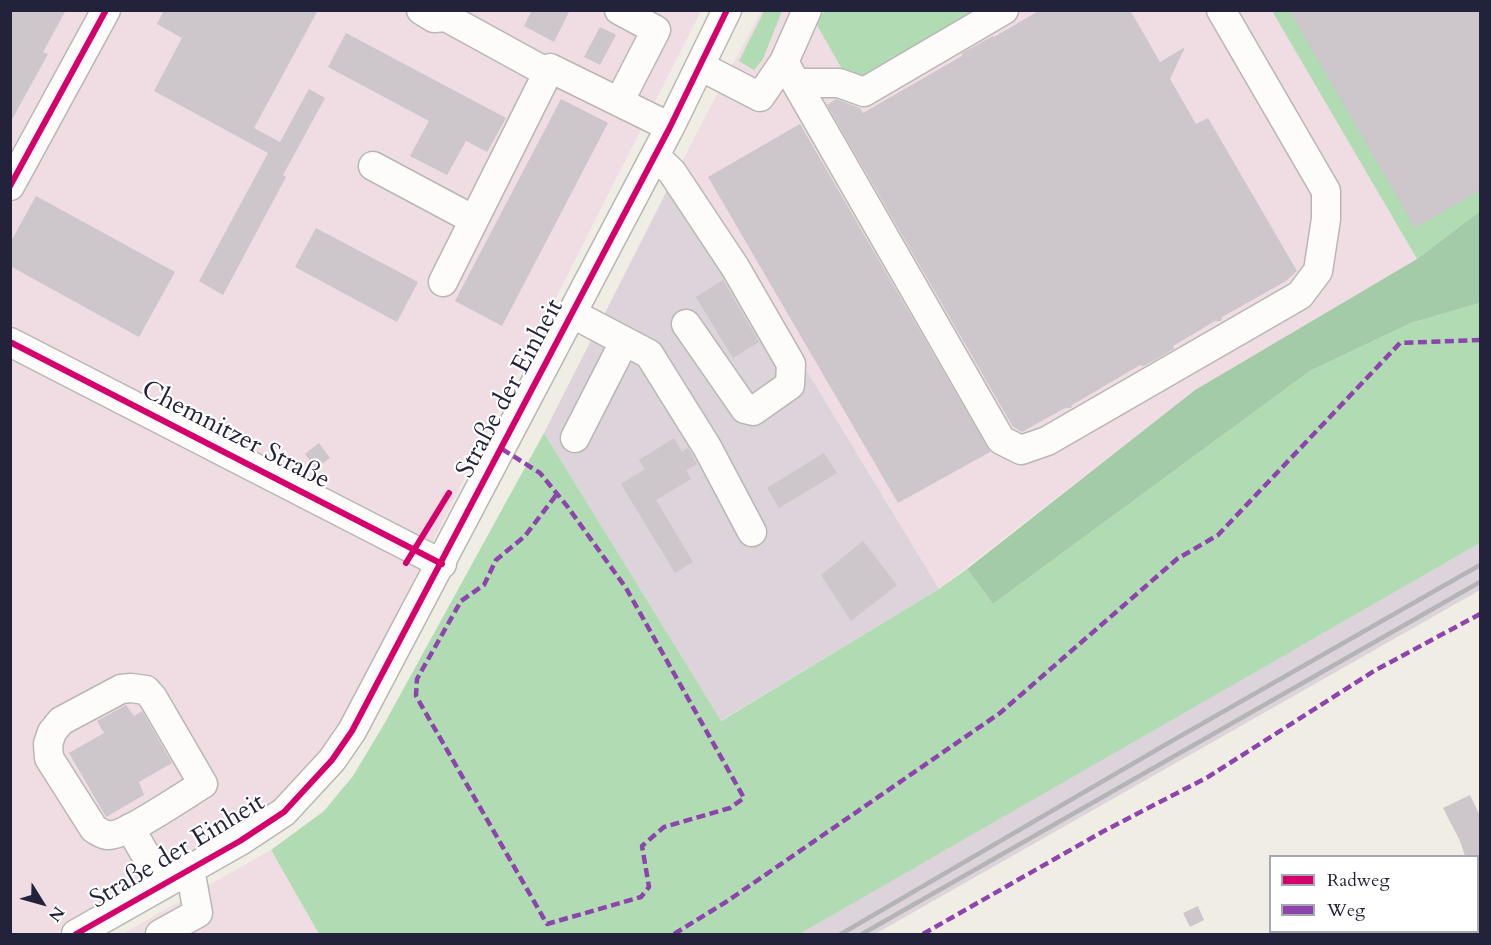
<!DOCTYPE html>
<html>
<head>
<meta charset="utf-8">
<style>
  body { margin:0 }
  #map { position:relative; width:1491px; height:945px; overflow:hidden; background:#f0ede4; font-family:Cardo,serif }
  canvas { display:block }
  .frame { position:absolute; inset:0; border:12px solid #22223b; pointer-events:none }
  .legend { position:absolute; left:1269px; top:855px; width:210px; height:78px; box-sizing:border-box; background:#fff; border:2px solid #a7a7b1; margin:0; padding:8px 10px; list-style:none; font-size:18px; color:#22223b }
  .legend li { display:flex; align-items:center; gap:12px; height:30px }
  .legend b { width:30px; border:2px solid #a7a7b1 }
  .north { position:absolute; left:12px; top:873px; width:60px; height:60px; -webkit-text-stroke:4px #fff; paint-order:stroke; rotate:127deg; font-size:16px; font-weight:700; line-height:24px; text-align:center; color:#22223b }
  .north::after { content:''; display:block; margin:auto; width:21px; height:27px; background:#22223b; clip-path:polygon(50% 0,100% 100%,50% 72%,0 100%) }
</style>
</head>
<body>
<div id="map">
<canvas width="1491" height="945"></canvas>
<div class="frame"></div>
<ul class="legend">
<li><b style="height:8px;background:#d6006c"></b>Radweg</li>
<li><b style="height:8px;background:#8e44ad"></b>Weg</li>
</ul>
<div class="north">N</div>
</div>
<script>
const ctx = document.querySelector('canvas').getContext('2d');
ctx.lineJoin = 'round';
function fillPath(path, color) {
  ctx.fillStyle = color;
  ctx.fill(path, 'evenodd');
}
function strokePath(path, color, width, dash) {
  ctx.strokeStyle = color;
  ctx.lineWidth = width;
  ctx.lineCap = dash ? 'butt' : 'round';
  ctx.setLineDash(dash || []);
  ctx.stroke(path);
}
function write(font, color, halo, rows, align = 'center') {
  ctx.font = font + ' Cardo,serif';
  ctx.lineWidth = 4.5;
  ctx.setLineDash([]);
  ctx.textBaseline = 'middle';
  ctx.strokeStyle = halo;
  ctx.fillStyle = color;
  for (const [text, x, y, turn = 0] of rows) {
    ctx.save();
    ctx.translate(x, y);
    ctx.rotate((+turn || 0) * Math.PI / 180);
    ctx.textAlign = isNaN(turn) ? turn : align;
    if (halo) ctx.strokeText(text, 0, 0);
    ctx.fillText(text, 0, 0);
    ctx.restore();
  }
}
fillPath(new Path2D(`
  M 10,11 L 701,11 L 349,707 L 342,724 L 321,754 L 276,802 L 207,847 L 55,934 L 10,934 Z
  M 761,11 L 1272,11 L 1417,259 L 1195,390 L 939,589 L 681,163 Z
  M 271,850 L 319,934 L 122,934 Z`), '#f0dde4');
fillPath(new Path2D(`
  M 681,163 L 939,589 L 720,721 L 544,433 Z
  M 1480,543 L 1480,590 L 875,934 L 797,934 Z`), '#ddd3da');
fillPath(new Path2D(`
  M 826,10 L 987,11 L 863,81 L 846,76 L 818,27 L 817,18 Z
  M 764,11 L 782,11 L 763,59 L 754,70 L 739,61 Z
  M 1272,11 L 1480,11 L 1480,211 L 1417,259 Z
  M 1480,303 L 1480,543 L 799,934 L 319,934 L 271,850 L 324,811 L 353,776 L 383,726 L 544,433 L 721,721 L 939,589 L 967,569 L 993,604 L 1310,371 L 1411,323 Z`), '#b1dbb3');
fillPath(new Path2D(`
  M 1480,211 L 1480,303 L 1411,323 L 1310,371 L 993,604 L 967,569 L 1195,390 L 1417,259 Z`), '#a4cba8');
fillPath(new Path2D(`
  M 10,10 L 66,10 L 43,52 L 48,54 L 10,123 Z
  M 164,10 L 318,10 L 254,128 L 280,142 L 309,89 L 325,98 L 283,175 L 286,177 L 223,295 L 199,281 L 268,153 L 154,91 L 182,38 L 157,24 Z
  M 532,10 L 570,10 L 554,42 L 524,26 Z
  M 1040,10 L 1130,10 L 1160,62 L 1185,47 L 1170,79 L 1196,124 L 1208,118 L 1297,271 L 1286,281 L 1222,317 L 1221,321 L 1215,321 L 1173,346 L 1174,349 L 1144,366 L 1140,365 L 1072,405 L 1071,408 L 1065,408 L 1022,432 L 1013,427 L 827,105 L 836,99 L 860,108 L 863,113 L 962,56 L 962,53 L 993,36 L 994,37 Z
  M 1289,10 L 1480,10 L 1480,190 L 1415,228 Z
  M 600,27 L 616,35 L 600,65 L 584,57 Z
  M 346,33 L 506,118 L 487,152 L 466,141 L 447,175 L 410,156 L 429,121 L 328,67 Z
  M 561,99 L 608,123 L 502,326 L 455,301 Z
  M 800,124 L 990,452 L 898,503 L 708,177 Z
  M 36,196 L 175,272 L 139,337 L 10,266 L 10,243 Z
  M 316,228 L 418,282 L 397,322 L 295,267 Z
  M 723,280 L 759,342 L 733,358 L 696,297 Z
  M 674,438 L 682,452 L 688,448 L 697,464 L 686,470 L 691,479 L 656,500 L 693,562 L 675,573 L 621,484 L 645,469 L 639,460 Z
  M 319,443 L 330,458 L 316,468 L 305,454 Z
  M 824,453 L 837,473 L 779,508 L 767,488 Z
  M 863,541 L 897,585 L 851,621 L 821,575 Z
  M 126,705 L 134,716 L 142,711 L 172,763 L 139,782 L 144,795 L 106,817 L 69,753 L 104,733 L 97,721 Z
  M 1470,795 L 1480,816 L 1480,856 L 1465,856 L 1460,841 L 1443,808 Z
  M 1198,906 L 1204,920 L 1190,927 L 1183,913 Z`), '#cdc6ca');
const minor = new Path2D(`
  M 421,10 L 434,18 L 446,17 L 548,73
  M 807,10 L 784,62 L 1001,440 L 1021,450 L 1047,441 L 1300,295 L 1318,271 L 1326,219 L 1326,191 L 1221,10
  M 700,66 L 760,97 L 784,62
  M 797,83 L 839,83 L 864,92 L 1004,10
  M 619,102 L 656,30 L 619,10
  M 655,156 L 672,172 L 735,267 L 791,364 L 790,385 L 753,411 L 745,409 L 686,324
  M 373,166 L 474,220
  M 10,186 L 106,10
  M 443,282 L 550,68 L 670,127
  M 573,314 L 649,354 L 707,447 L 752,532
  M 10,342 L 442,564
  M 575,438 L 624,342
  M 131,688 L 146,690 L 153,698 L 203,784 C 186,794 123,838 107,835 C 103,835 98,831 94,829 L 49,758 L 48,744 L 52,732 L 61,721 L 121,689 Z
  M 130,828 L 163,885
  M 1478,902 L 1480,901
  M 76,934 L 240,841 L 284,812 L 332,760 L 352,731 L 670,127 L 727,10
  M 160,934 L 198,913 L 190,869
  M 1409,934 L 1415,932`);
strokePath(minor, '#b8b7b4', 31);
strokePath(minor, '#fdfcfb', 28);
strokePath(new Path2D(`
  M 841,934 L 1170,742 L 1480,565
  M 862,934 L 1480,582`), '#b4b4b6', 4.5);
strokePath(new Path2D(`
  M 502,449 L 540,473 L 567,506 L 626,588 L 744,798 L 730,808 L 664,827 L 642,846 L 649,887 L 641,897 L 547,924 L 416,696 L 417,679 L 461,601 L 484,585 L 496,560 L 525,536 L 557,494
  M 674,934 L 726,902 L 1000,713 L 1177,559 L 1218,535 L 1400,343 L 1480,340
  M 923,934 L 1102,832 L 1208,777 L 1374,671 L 1480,614`), '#8e44ad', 4.5, [9, 4.5]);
strokePath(new Path2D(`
  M 10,186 L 106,10
  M 10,342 L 442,564
  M 406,563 L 449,493
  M 76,934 L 240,841 L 284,812 L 332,760 L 352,731 L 670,127 L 727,10`), '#d6006c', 6);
write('26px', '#22223b', '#fff', [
  ["Straße der Einheit",511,389,-62],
  ["Chemnitzer Straße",235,436,27],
  ["Straße der Einheit",178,852,-31]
]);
</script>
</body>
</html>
